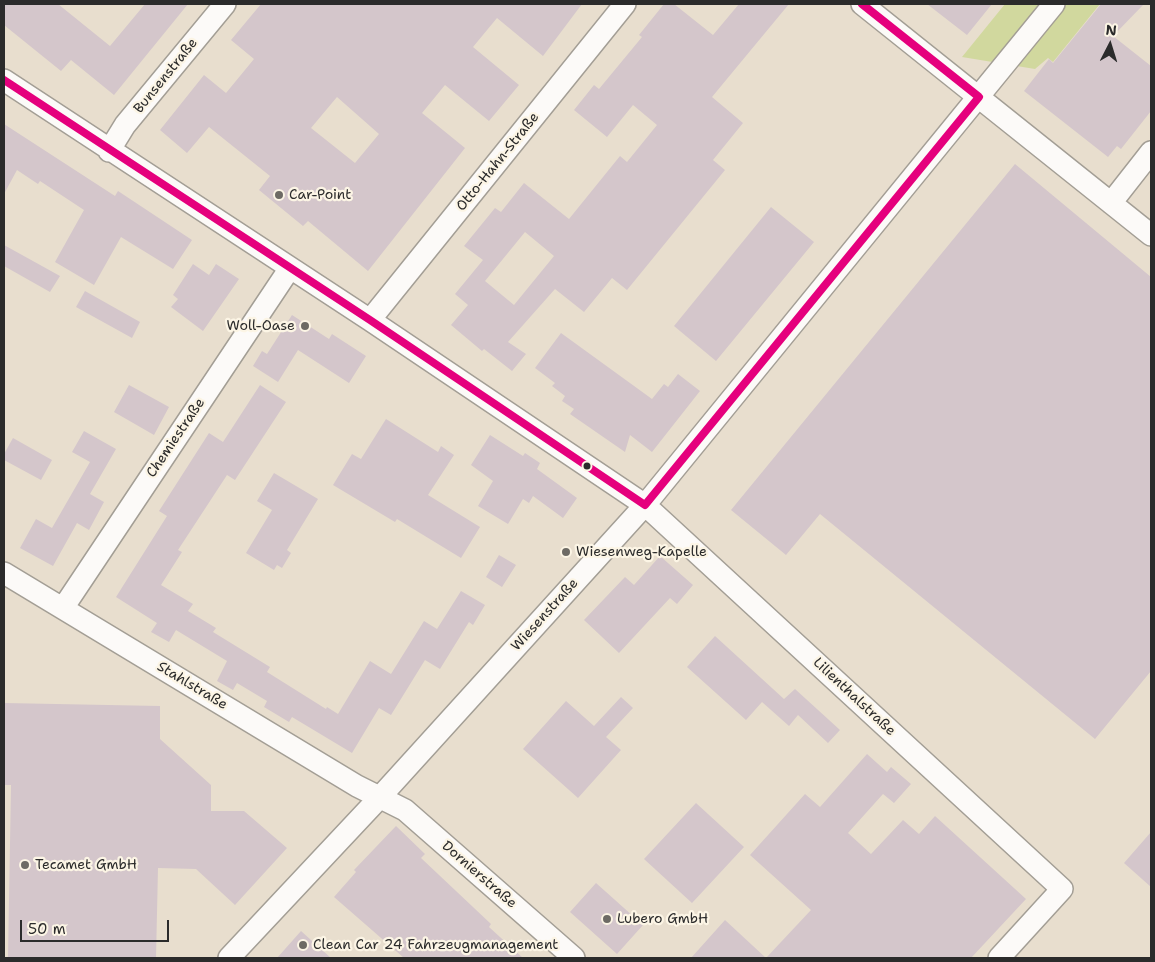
<!DOCTYPE html>
<html>
<head>
<meta charset="utf-8">
<style>
  body { margin:0 }
  #map { position:relative; width:1155px; height:962px; overflow:hidden; background:#e8dece; font-family:"Shantell Sans",sans-serif }
  canvas { display:block }
  .frame { position:absolute; inset:0; border:5px solid #2b2b2b; pointer-events:none }
  .north { position:absolute; left:1085px; top:20px; width:50px; height:50px; -webkit-text-stroke:4px #fcf5e5; paint-order:stroke; rotate:5deg; font-size:14px; font-weight:700; line-height:20px; text-align:center; color:#2b2b2b }
  .north::after { content:''; display:block; margin:auto; width:18px; height:22px; background:#2b2b2b; clip-path:polygon(50% 0,100% 100%,50% 72%,0 100%) }
  .scale { position:absolute; left:20px; top:920px; width:149px; height:22px; box-sizing:border-box; border:2px solid #2b2b2b; border-top:0; padding-left:6px; font-size:15px; line-height:18px; white-space:nowrap; color:#2b2b2b; -webkit-text-stroke:4px #fcf5e5; paint-order:stroke }
</style>
</head>
<body>
<div id="map">
<canvas width="1155" height="962"></canvas>
<div class="frame"></div>
<div class="north">N</div>
<div class="scale">50 m</div>
</div>
<script>
const ctx = document.querySelector('canvas').getContext('2d');
ctx.lineJoin = 'round';
function fillPath(path, color) {
  ctx.fillStyle = color;
  ctx.fill(path, 'evenodd');
}
function strokePath(path, color, width, dash) {
  ctx.strokeStyle = color;
  ctx.lineWidth = width;
  ctx.lineCap = dash ? 'butt' : 'round';
  ctx.setLineDash(dash || []);
  ctx.stroke(path);
}
function write(font, color, halo, rows, align = 'center') {
  ctx.font = font + ' "Shantell Sans",sans-serif';
  ctx.lineWidth = 4.5;
  ctx.setLineDash([]);
  ctx.textBaseline = 'middle';
  ctx.strokeStyle = halo;
  ctx.fillStyle = color;
  for (const [text, x, y, turn = 0] of rows) {
    ctx.save();
    ctx.translate(x, y);
    ctx.rotate((+turn || 0) * Math.PI / 180);
    ctx.textAlign = isNaN(turn) ? turn : align;
    if (halo) ctx.strokeText(text, 0, 0);
    ctx.fillText(text, 0, 0);
    ctx.restore();
  }
}
fillPath(new Path2D(`
  M 1005,4 L 1100,4 L 1053,62 L 1048,58 L 1035,69 L 962,57 Z`), '#d1d89e');
fillPath(new Path2D(`
  M 4,4 L 58,4 L 110,46 L 145,4 L 188,4 L 114,95 L 71,60 L 61,71 L 4,25 Z
  M 261,4 L 582,4 L 543,56 L 497,18 L 473,47 L 519,85 L 489,121 L 445,85 L 422,113 L 465,148 L 368,271 L 308,221 L 303,226 L 259,190 L 270,176 L 209,127 L 187,153 L 160,130 L 204,75 L 226,93 L 254,59 L 231,40 ZM 337,97 L 379,134 L 355,163 L 311,128 Z
  M 664,4 L 674,4 L 713,35 L 739,4 L 789,4 L 712,97 L 743,123 L 713,160 L 725,170 L 627,290 L 612,278 L 584,312 L 555,289 L 508,342 L 526,354 L 512,371 L 484,349 L 482,351 L 451,325 L 468,305 L 455,294 L 483,260 L 464,246 L 495,208 L 501,212 L 524,183 L 569,219 L 620,156 L 627,162 L 657,125 L 633,105 L 607,137 L 574,110 L 594,85 L 599,89 L 642,37 L 639,35 ZM 525,232 L 554,256 L 514,305 L 485,281 Z
  M 927,4 L 992,4 L 967,35 Z
  M 1101,4 L 1144,4 L 1113,36 L 1151,66 L 1151,111 L 1121,149 L 1117,146 L 1108,157 L 1024,91 L 1049,59 L 1053,63 Z
  M 4,124 L 115,196 L 118,191 L 192,240 L 173,269 L 121,237 L 94,285 L 55,262 L 84,210 L 40,181 L 38,184 L 17,170 L 4,194 Z
  M 1015,164 L 1151,277 L 1151,671 L 1095,739 L 820,514 L 786,555 L 731,510 Z
  M 771,207 L 814,242 L 716,361 L 674,326 Z
  M 4,245 L 60,276 L 50,292 L 4,266 Z
  M 193,264 L 209,275 L 216,264 L 239,279 L 203,331 L 171,307 L 178,299 L 173,295 Z
  M 85,291 L 140,322 L 132,338 L 76,307 Z
  M 292,315 L 329,339 L 332,334 L 366,356 L 349,383 L 298,350 L 278,382 L 253,366 L 262,351 L 267,354 Z
  M 561,333 L 652,399 L 664,384 L 668,387 L 678,374 L 700,391 L 652,452 L 630,435 L 625,452 L 570,414 L 574,409 L 562,401 L 565,396 L 552,386 L 555,383 L 535,368 Z
  M 129,385 L 169,407 L 154,435 L 114,412 Z
  M 260,385 L 286,402 L 235,480 L 227,475 L 178,550 L 182,552 L 161,585 L 193,604 L 188,611 L 216,628 L 213,632 L 270,667 L 267,672 L 326,709 L 327,707 L 338,714 L 370,661 L 391,674 L 424,621 L 437,629 L 461,591 L 485,605 L 473,625 L 469,622 L 440,669 L 425,660 L 391,715 L 379,708 L 352,753 L 292,717 L 289,722 L 264,707 L 267,701 L 237,683 L 233,690 L 217,681 L 227,661 L 176,630 L 169,642 L 151,632 L 157,623 L 116,597 L 167,516 L 159,511 L 209,433 L 223,442 Z
  M 386,419 L 438,452 L 441,446 L 454,455 L 428,495 L 480,527 L 461,558 L 397,519 L 395,522 L 333,485 L 352,454 L 361,459 Z
  M 84,431 L 116,449 L 90,494 L 104,502 L 89,530 L 77,523 L 53,566 L 20,548 L 36,519 L 52,528 L 90,462 L 72,452 Z
  M 490,435 L 523,456 L 525,453 L 540,463 L 537,469 L 577,498 L 563,518 L 533,496 L 529,503 L 523,499 L 508,524 L 478,506 L 493,481 L 471,465 Z
  M 13,438 L 52,460 L 41,480 L 4,460 L 4,454 Z
  M 274,473 L 318,499 L 287,550 L 291,553 L 282,568 L 277,565 L 274,570 L 246,553 L 272,510 L 257,501 Z
  M 499,555 L 516,565 L 502,587 L 486,577 Z
  M 660,556 L 693,585 L 677,604 L 670,598 L 619,653 L 584,620 L 625,577 L 634,585 Z
  M 715,636 L 784,699 L 795,689 L 840,730 L 828,743 L 798,715 L 789,726 L 762,702 L 746,720 L 687,667 Z
  M 621,697 L 633,708 L 606,737 L 621,750 L 578,798 L 523,749 L 566,701 L 594,726 Z
  M 4,703 L 160,706 L 160,739 L 211,785 L 211,811 L 244,811 L 287,848 L 235,905 L 196,869 L 158,868 L 156,958 L 8,958 L 11,785 L 4,785 Z
  M 867,754 L 887,772 L 891,767 L 911,784 L 894,803 L 883,794 L 848,833 L 871,854 L 903,820 L 919,834 L 935,816 L 1026,899 L 971,958 L 691,958 L 725,920 L 766,958 L 811,910 L 750,855 L 805,794 L 820,807 Z
  M 696,803 L 744,847 L 692,903 L 644,859 Z
  M 396,826 L 425,854 L 421,858 L 491,924 L 489,927 L 523,958 L 404,958 L 334,897 L 356,872 L 354,870 Z
  M 1151,832 L 1151,887 L 1124,863 Z
  M 596,883 L 643,925 L 617,954 L 570,912 Z
  M 301,931 L 331,958 L 277,958 Z`), '#d4c6cb');
const minor = new Path2D(`
  M 862,4 L 1151,235
  M 4,80 L 370,320 L 645,505 L 1062,889 L 999,958
  M 109,151 L 125,125 L 225,4
  M 1111,203 L 1151,152
  M 370,320 L 625,4
  M 4,573 L 357,786 L 405,810 L 574,958
  M 63,608 L 290,268
  M 229,958 L 381,796 L 645,505 L 1054,4`);
strokePath(minor, '#a39e95', 24);
strokePath(minor, '#fcfaf8', 21);
strokePath(new Path2D(`
  M 4,80 L 370,320 L 645,505 L 979,97 L 862,4`), '#e5007d', 8);
for (const [x, y, r, color] of [
  [279,195,5,"#6d6a64"],
  [305,326,5,"#6d6a64"],
  [587,466,4.5,"#2b2b2b"],
  [566,552,5,"#6d6a64"],
  [25,865,5,"#6d6a64"],
  [607,919,5,"#6d6a64"],
  [303,945,5,"#6d6a64"]
]) {
  const dot = new Path2D();
  dot.arc(x, y, r, 0, 2 * Math.PI);
  ctx.fillStyle = color;
  ctx.fill(dot);
  strokePath(dot, '#fcf5e5', 2);
}
write('14px', '#2b2b2b', '#fcf5e5', [
  ["Bunsenstraße",166,76,-51],
  ["Otto-Hahn-Straße",498,162,-51],
  ["Chemiestraße",176,438,-56],
  ["Wiesenstraße",545,615,-48],
  ["Stahlstraße",192,686,31],
  ["Lilienthalstraße",854,697,43],
  ["Dornierstraße",479,875,41]
]);
write('14px', '#2b2b2b', '#fcf5e5', [
  ["Car-Point",289,195],
  ["Woll-Oase",295,326,"right"],
  ["Wiesenweg-Kapelle",576,552],
  ["Tecamet GmbH",35,865],
  ["Lubero GmbH",617,919],
  ["Clean Car 24 Fahrzeugmanagement",313,945]
], 'left');
</script>
</body>
</html>
